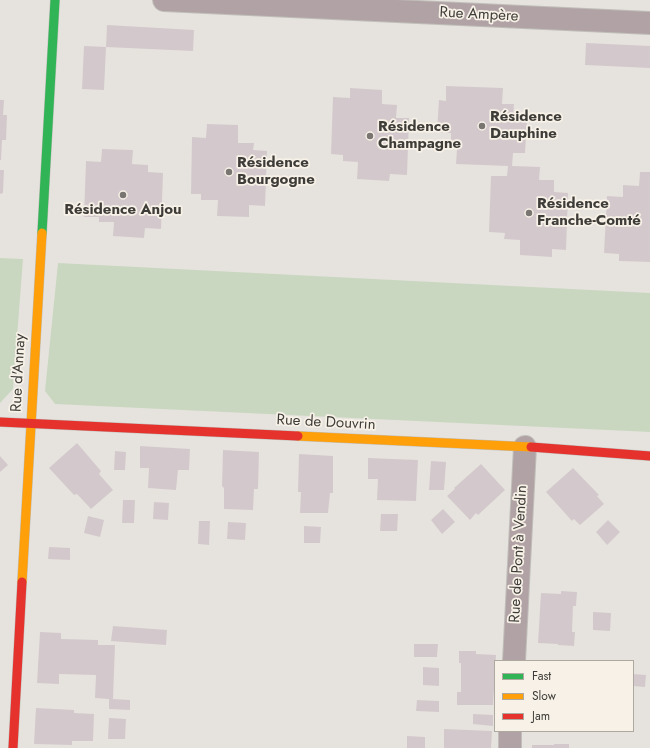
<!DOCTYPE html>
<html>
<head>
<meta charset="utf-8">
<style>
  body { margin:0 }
  #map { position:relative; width:650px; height:748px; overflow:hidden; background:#e6e3de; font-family:Jost,sans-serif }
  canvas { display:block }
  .legend { position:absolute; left:494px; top:660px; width:140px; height:72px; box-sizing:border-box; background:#f7f1e7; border:1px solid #ada9a1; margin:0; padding:5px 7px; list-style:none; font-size:12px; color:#3e3c38 }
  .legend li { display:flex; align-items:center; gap:8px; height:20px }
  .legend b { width:20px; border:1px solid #ada9a1 }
</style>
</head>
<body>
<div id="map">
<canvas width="650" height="748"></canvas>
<ul class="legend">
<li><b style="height:5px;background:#30b455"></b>Fast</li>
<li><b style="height:5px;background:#ff9f0a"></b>Slow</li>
<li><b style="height:5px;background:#e5322d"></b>Jam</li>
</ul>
</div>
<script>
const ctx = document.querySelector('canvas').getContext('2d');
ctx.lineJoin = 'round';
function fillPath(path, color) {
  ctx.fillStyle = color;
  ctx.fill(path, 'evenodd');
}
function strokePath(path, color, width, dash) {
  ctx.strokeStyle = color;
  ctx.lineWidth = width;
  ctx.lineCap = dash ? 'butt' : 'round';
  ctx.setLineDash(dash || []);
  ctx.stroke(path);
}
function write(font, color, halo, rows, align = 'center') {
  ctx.font = font + ' Jost,sans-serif';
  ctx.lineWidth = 3.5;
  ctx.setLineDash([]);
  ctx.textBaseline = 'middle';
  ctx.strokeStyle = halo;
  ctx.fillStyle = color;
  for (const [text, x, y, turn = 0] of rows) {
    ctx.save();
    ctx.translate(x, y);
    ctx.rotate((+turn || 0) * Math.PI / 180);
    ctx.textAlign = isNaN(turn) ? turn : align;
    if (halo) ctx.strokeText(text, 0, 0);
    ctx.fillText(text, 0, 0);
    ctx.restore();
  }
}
fillPath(new Path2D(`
  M 0,258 L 23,259 L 13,389 L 0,403 Z
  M 58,263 L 650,293 L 650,432 L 55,404 L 45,391 Z`), '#cad7c0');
fillPath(new Path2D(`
  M 107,25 L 194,30 L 193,51 L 106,47 L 104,90 L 82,89 L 84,46 L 106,47 Z
  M 586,43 L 650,46 L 650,68 L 585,65 Z
  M 446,86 L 503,88 L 502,104 L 514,104 L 513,119 L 527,120 L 525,153 L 513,153 L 512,166 L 540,167 L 539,180 L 554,180 L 554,192 L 568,193 L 566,250 L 552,249 L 552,257 L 520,255 L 520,240 L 504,239 L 505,233 L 489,232 L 491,176 L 507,176 L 508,166 L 456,164 L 457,149 L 451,149 L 451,133 L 437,132 L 439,100 L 446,101 Z
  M 350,88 L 382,90 L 382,104 L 397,105 L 396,118 L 409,118 L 407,175 L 390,174 L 389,181 L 357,179 L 358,162 L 343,161 L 343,155 L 331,154 L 333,97 L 350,98 Z
  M 0,100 L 4,100 L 3,115 L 7,115 L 6,140 L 2,140 L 1,160 L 0,160 Z
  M 207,124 L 238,125 L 238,143 L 254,143 L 253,150 L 267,151 L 265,206 L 249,205 L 249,217 L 217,216 L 218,200 L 201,200 L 201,194 L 191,194 L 192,137 L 206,138 Z
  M 102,149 L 133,150 L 132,164 L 148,165 L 148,172 L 163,173 L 161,229 L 145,228 L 144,238 L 113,236 L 114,222 L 99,222 L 99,217 L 84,217 L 86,161 L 101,162 Z
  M 0,170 L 4,170 L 3,193 L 0,194 Z
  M 640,172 L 650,172 L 650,262 L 619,261 L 619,254 L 604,253 L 607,196 L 623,197 L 623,185 L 639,186 Z
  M 77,443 L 101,471 L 99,474 L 113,490 L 91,509 L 77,494 L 74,495 L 49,468 Z
  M 140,446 L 190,449 L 189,470 L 178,470 L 176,490 L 148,488 L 149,468 L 140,468 Z
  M 223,450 L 259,452 L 258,489 L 254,489 L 253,510 L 224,509 L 224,488 L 222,486 Z
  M 115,451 L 126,452 L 125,470 L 114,470 Z
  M 299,454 L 333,456 L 333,493 L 330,493 L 328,513 L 300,513 L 301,492 L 298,492 Z
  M 0,456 L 8,465 L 0,472 Z
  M 368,458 L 418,460 L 416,501 L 377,500 L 378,479 L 368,479 Z
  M 431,461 L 446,462 L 444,490 L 429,490 Z
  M 481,464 L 505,490 L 478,515 L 476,513 L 470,520 L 447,496 L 455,489 L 454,488 Z
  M 573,468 L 599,495 L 597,496 L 604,504 L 580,525 L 574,519 L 572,521 L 546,492 Z
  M 123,500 L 135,500 L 134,523 L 122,523 Z
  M 154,502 L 169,503 L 168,520 L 153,519 Z
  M 443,509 L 455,522 L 442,534 L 431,520 Z
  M 381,514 L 398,514 L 397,531 L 380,531 Z
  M 88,516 L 104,520 L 100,537 L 84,533 Z
  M 608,520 L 620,532 L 607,545 L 596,532 Z
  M 199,521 L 210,521 L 209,545 L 198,544 Z
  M 228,522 L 246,523 L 245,540 L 227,539 Z
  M 304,526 L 321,527 L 320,543 L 304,543 Z
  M 49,547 L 70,548 L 70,560 L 48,559 Z
  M 561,591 L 577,592 L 576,606 L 573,606 L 572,632 L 575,632 L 574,646 L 558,645 L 558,644 L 538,643 L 541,593 L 561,594 Z
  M 593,612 L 611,613 L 610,631 L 593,630 Z
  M 113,626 L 167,630 L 166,645 L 111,641 Z
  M 40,632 L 61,633 L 61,639 L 98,640 L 98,645 L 115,645 L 113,699 L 130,700 L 130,710 L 109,709 L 109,699 L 95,698 L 96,675 L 59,674 L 59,684 L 37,683 Z
  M 414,644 L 438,644 L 437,657 L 414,657 Z
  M 459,651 L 476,651 L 476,654 L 496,655 L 493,705 L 457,705 L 457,692 L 461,692 L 461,663 L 459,663 Z
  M 423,667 L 439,668 L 439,686 L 423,685 Z
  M 633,674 L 646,675 L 645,687 L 633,686 Z
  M 417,700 L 439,701 L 439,712 L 416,711 Z
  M 36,708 L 74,710 L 74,713 L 94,714 L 93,741 L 72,741 L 72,745 L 34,744 Z
  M 473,714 L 493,715 L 493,726 L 473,724 Z
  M 109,718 L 126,719 L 125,739 L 108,739 Z
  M 444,729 L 492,731 L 491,748 L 444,748 Z
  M 407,736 L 425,737 L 425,748 L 407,748 Z
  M 554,744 L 569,744 L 569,748 L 532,748 L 532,745 L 554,745 Z`), '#d3c9cc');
const street = new Path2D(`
  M 164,0 L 650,23
  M 514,661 L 525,447
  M 510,748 L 510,731`);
const fast = new Path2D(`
  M 42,233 L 55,0`);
const slow = new Path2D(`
  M 298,436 L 531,447
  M 22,582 L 42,233`);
const jam = new Path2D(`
  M 0,422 L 298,436
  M 531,447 L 650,456
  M 13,748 L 22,582`);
strokePath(street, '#c0beba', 24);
strokePath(fast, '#c0beba', 10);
strokePath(slow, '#c0beba', 10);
strokePath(jam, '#c0beba', 10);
strokePath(street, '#b1a3a5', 22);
strokePath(fast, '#30b455', 9);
strokePath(slow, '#ff9f0a', 9);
strokePath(jam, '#e5322d', 9);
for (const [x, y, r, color] of [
  [482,126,4,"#797672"],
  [370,136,4,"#797672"],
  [229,172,4,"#797672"],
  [123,195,4,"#797672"],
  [529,213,4,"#797672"]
]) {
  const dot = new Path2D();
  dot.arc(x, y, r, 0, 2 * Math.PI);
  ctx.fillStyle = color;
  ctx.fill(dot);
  strokePath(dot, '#f7f1e7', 1.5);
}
write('15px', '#3e3c38', '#f7f1e7', [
  ["Rue Ampère",479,15,3],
  ["Rue d'Annay",19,373,-87],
  ["Rue de Douvrin",326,423,3],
  ["Rue de Pont à Vendin",519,554,-87]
]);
write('bold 15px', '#3e3c38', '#f7f1e7', [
  ["Résidence",490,117],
  ["Dauphine",490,134],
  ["Résidence",378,127],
  ["Champagne",378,144],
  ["Résidence",237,163],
  ["Bourgogne",237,180],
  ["Résidence",537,204],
  ["Franche-Comté",537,221],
  ["Résidence Anjou",123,210,"center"]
], 'left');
</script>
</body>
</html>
